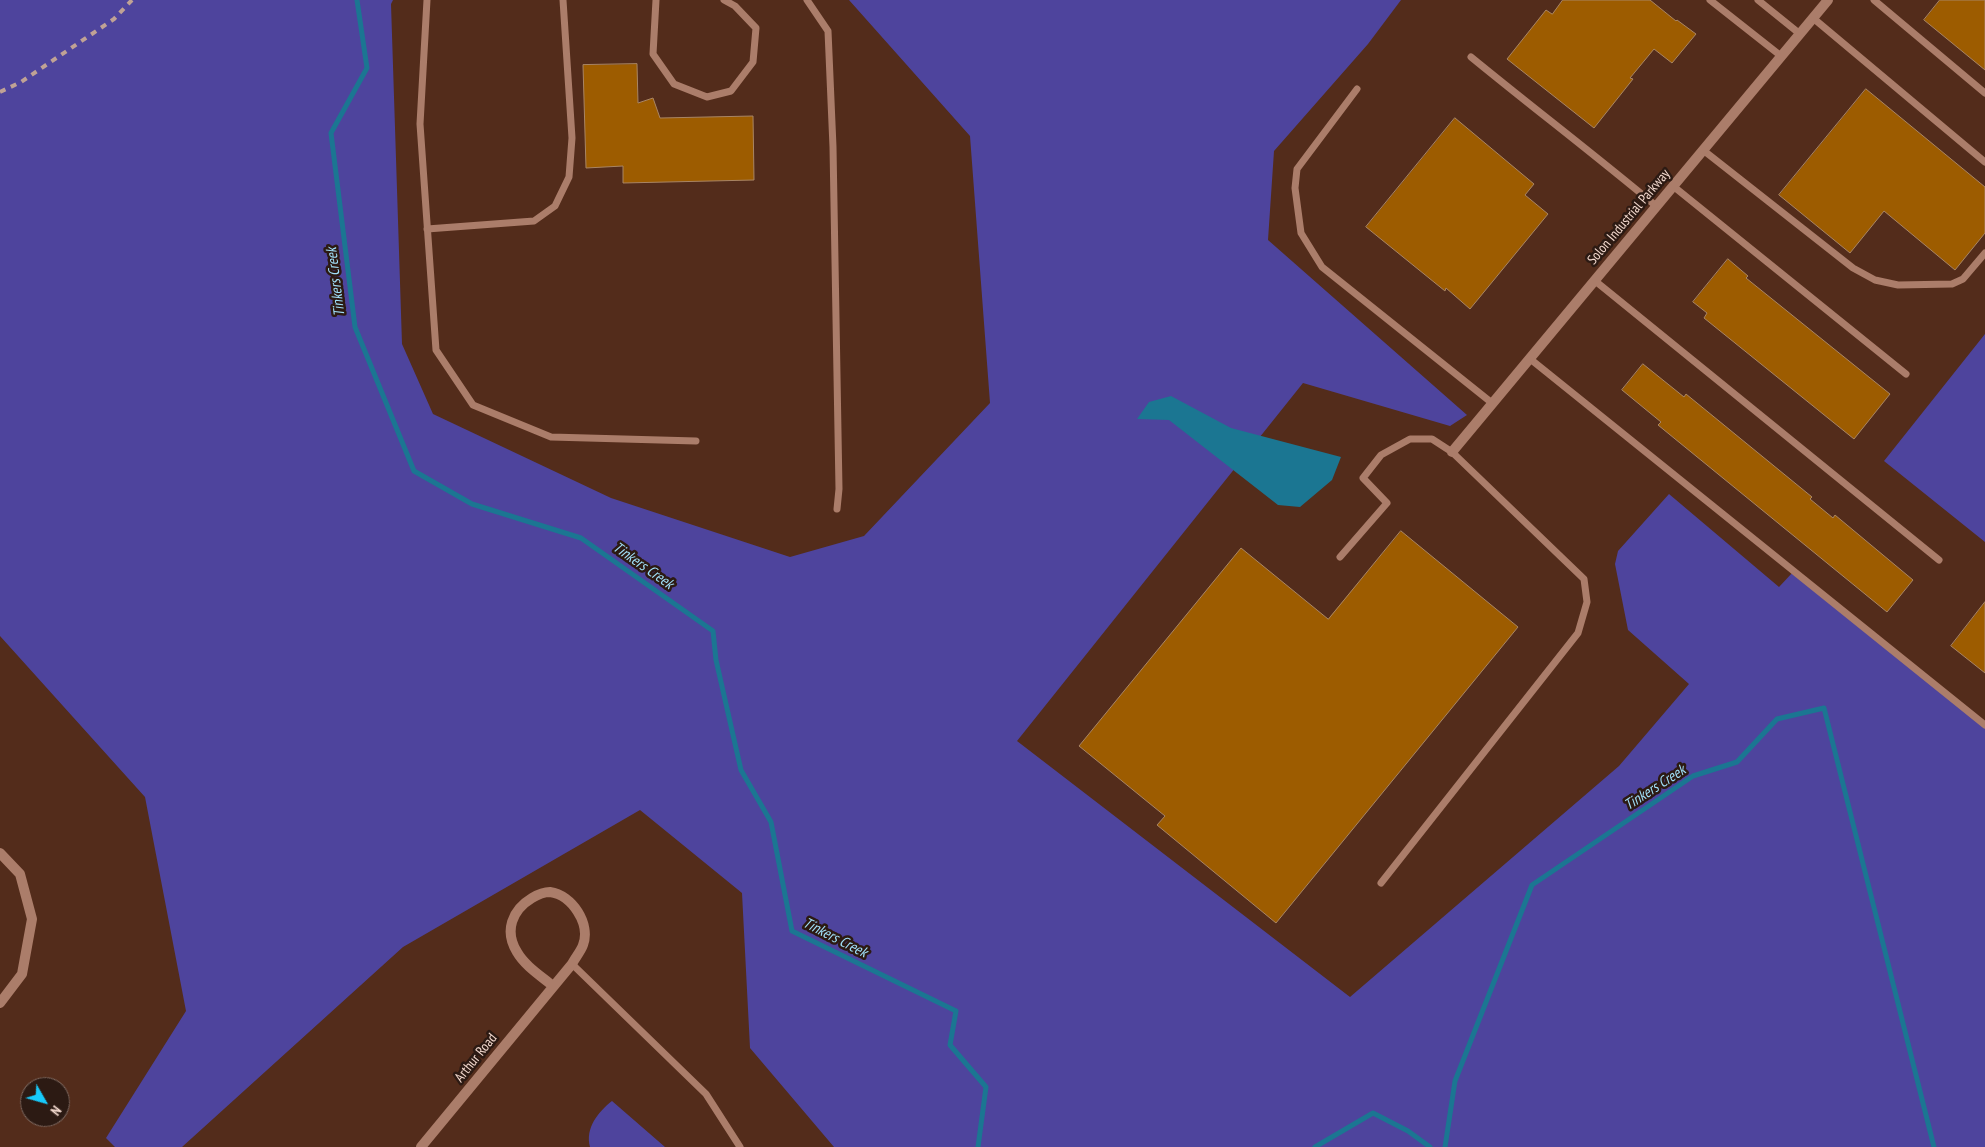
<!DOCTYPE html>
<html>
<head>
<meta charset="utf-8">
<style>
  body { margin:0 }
  #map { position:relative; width:1985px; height:1147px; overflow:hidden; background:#532c1b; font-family:"PT Sans Narrow",sans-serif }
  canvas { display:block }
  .north { position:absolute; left:20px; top:1077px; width:50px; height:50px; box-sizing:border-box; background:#2c1a13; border:1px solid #7c675e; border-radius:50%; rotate:128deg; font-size:14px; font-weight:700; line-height:20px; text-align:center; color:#f4dacf }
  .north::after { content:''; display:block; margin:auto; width:18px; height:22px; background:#17cafb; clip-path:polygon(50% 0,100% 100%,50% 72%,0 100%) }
</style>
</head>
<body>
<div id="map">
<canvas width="1985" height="1147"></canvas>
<div class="north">N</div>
</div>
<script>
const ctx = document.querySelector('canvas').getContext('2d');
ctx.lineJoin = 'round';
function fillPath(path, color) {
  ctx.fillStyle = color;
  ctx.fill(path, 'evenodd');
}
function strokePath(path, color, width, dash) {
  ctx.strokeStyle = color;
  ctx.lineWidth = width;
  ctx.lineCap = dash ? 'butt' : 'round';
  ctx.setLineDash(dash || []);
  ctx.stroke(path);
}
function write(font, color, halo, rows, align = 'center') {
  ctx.font = font + ' "PT Sans Narrow",sans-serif';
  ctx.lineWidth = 5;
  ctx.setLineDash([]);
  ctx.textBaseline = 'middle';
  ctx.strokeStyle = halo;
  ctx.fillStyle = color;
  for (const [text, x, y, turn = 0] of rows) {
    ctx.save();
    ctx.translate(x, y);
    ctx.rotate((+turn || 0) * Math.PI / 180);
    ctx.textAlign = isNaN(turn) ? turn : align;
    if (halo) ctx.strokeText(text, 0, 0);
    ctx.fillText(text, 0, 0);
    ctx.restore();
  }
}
fillPath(new Path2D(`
  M 0,0 L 393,0 L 391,4 L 402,344 L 433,414 L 611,498 L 790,557 L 864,536 L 990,403 L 970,136 L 849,0 L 1401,0 L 1368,44 L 1274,151 L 1268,240 L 1467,415 L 1450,426 L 1303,383 L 1017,741 L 1350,997 L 1619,766 L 1689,684 L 1628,630 L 1615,564 L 1618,551 L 1669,494 L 1779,587 L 1794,571 L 1985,725 L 1985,1147 L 834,1147 L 750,1048 L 742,893 L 640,810 L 403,947 L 182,1147 L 115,1147 L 106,1138 L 186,1011 L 145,797 L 0,636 Z
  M 1985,334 L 1985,542 L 1884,461 Z
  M 612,1101 L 665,1147 L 590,1147 C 585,1128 598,1112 612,1101 Z`), '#4e449d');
fillPath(new Path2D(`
  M 1171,396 L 1231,428 L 1341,457 L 1332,480 L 1300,507 L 1278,505 L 1169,420 L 1137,419 L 1149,402 Z`), '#1b7692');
strokePath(new Path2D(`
  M 357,0 L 367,68 L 331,133 L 355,327 L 414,471 L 472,504 L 581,538 L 713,631 L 716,660 L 741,770 L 771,822 L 792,931 L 956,1011 L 950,1045 L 986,1087 L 978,1147
  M 1315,1147 L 1373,1113 L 1408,1131 L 1430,1147
  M 1445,1147 L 1455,1081 L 1532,885 L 1693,776 L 1737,762 L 1777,719 L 1824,708 L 1934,1147`), '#1b7692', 5);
const building = new Path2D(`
  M 1563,0 L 1650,0 L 1676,21 L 1677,20 L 1696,34 L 1672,63 L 1654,49 L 1630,78 L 1633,79 L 1594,128 L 1507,59 L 1546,10 L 1552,14 Z
  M 1940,0 L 1985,0 L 1985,70 L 1924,20 Z
  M 637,64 L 638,103 L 653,98 L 660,118 L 753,116 L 754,180 L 623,183 L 623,166 L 586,168 L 583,65 Z
  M 1866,89 L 1985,187 L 1985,233 L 1955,270 L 1884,211 L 1850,253 L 1779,195 Z
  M 1455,118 L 1534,184 L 1525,195 L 1548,214 L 1470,309 L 1446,288 L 1445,291 L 1366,227 Z
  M 1728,259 L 1748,276 L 1746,278 L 1890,394 L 1854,439 L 1704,318 L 1707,313 L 1693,302 Z
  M 1643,364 L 1684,397 L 1686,394 L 1812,497 L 1810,499 L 1833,518 L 1835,515 L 1913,580 L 1887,612 L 1658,425 L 1661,422 L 1622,390 Z
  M 1401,531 L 1518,627 L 1276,923 L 1157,825 L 1165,816 L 1079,746 L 1241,548 L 1328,619 Z
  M 1985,602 L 1985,673 L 1951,646 Z`);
fillPath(building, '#9d5c00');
strokePath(building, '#a98564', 1);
strokePath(new Path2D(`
  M 427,0 L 420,124 L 436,350 L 473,405 L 551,437 L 696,441
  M 656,0 L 653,54 L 674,84 L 707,97 L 731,91 L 753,62 L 756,28 L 735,6 L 724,0
  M 807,0 L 828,31 L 833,147 L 839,489 L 837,509
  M 1710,0 L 1781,56
  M 1758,0 L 1800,34
  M 1874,0 L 1985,93
  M 1813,18 L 1985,162
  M 1471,57 C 1532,107 1595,155 1656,206
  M 1357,89 L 1297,169 L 1295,188 L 1301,233 L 1322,267 L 1492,403
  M 1703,150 L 1853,268 L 1875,280 L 1898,285 L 1952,284 L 1963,279 L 1985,253
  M 1673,186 L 1906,374
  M 427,229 L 534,221 L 555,206 L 569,177 L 572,138 L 563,0
  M 1594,280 L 1939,560
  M 1529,358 L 1985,725
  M 1340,557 L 1387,503 L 1363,478 L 1381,455 L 1410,439 L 1432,439 L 1452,452 L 1584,579 L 1587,602 L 1578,633 L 1381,883
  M 572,964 L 706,1094 L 740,1147`), '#ab7d6a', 7);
strokePath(new Path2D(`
  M 1452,452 L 1828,0
  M 0,853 L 20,874 L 32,919 L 22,974 L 0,1003
  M 421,1147 L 572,964 C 575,958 581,951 583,945 C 591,924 572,895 550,892 C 545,892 537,895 532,898 C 512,910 504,931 517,952 C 525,966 541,976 553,986`), '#ab7d6a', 10);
strokePath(new Path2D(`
  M 0,92 L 21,82 L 114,19 L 132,0`), '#c0a295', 4, [6, 6]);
write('14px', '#f4dacf', '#2c1a13', [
  ["Solon Industrial Parkway",1629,217,-50],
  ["Arthur Road",476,1058,-51]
]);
write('italic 15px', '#a0dff8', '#2c1a13', [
  ["Tinkers Creek",336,282,-97],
  ["Tinkers Creek",643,566,35],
  ["Tinkers Creek",1655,788,-33],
  ["Tinkers Creek",835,938,27]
]);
</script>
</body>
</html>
